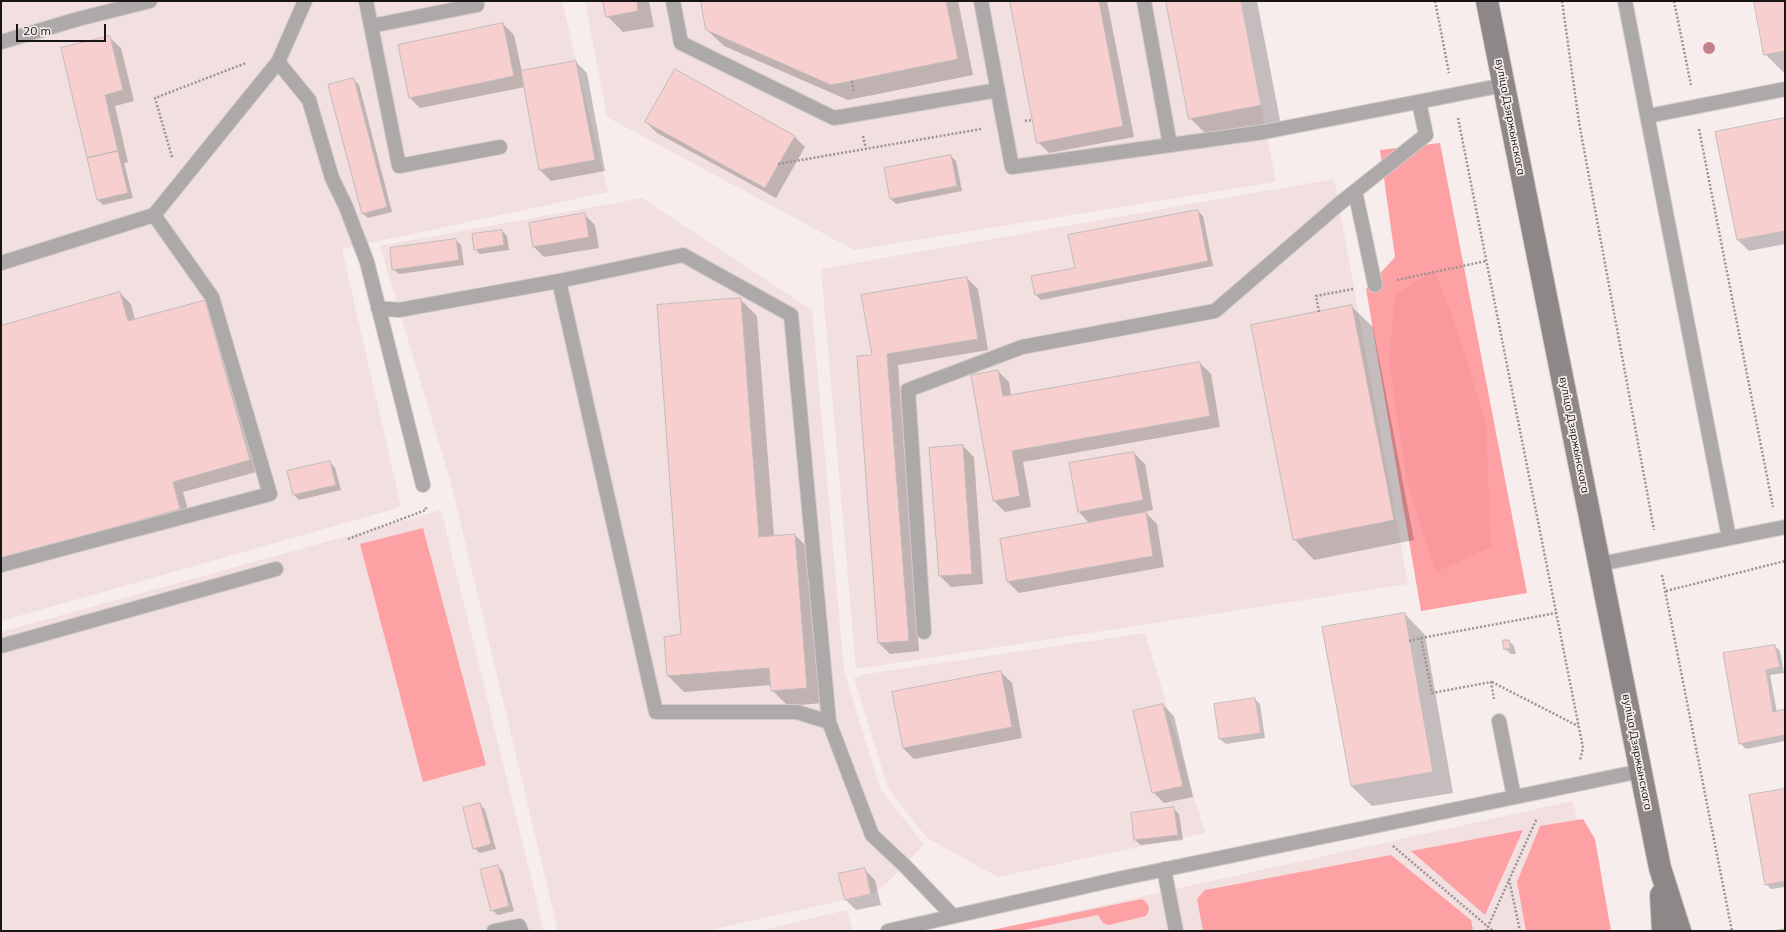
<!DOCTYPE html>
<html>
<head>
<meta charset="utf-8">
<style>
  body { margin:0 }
  #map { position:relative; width:1786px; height:932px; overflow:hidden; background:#f7eded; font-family:Mulish,sans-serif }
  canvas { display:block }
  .frame { position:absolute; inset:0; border:2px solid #181515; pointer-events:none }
  .scale { position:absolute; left:16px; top:24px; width:90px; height:18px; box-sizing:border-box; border:2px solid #181515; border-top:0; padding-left:5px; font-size:12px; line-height:14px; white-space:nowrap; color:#181515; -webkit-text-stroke:3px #f7eded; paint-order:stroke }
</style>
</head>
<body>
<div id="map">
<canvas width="1786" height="932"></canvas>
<div class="frame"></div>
<div class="scale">20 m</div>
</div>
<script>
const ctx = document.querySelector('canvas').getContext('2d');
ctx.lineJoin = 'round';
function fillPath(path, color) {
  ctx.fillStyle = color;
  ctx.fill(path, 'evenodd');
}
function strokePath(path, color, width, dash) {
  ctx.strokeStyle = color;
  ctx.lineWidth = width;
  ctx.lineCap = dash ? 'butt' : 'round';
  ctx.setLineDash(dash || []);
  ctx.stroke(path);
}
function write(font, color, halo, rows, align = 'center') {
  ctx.font = font + ' Mulish,sans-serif';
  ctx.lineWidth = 3.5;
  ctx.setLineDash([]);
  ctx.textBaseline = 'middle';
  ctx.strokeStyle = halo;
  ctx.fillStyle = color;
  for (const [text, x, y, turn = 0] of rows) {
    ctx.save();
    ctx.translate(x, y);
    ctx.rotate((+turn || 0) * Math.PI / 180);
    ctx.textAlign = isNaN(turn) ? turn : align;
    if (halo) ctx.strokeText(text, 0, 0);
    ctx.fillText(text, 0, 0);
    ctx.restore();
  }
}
fillPath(new Path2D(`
  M 1,1 L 562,1 L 608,192 L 342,249 L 401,507 L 1,621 Z
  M 585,1 L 1240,1 L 1276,182 L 854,250 L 607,117 Z
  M 1334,179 L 1408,584 L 856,669 L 821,269 Z
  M 642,198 L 812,310 L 844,671 L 880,788 L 924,845 L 887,883 L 871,894 L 705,931 L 558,931 L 451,483 L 380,246 Z
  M 441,510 L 544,931 L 1,931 L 1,632 Z
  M 1145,633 L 1205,833 L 998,877 L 927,838 L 888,788 L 854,678 L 866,674 Z
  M 1573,801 L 1601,931 L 986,931 Z
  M 847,910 L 853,931 L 759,931 Z`), '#f2dfdf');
fillPath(new Path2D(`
  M 1440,143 L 1527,593 L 1421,611 L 1366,289 L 1395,257 L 1380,150 Z
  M 423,528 L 486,765 L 423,782 L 360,544 Z
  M 1583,819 L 1595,839 L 1611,931 L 1526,931 L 1517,882 L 1540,826 Z
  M 1523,830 L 1485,915 L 1411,851 Z
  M 1391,855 L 1471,920 L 1473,931 L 1203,931 L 1197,899 L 1205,890 Z
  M 1142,899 C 1149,903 1151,909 1146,916 L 1109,925 L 1103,923 L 1098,915 L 1020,931 L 987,931 Z`), '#fea1a4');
fillPath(new Path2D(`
  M 1434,270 L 1454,320 L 1486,423 L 1491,547 L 1436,572 L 1407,482 L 1389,363 L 1395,295 Z`), '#fa999d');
fillPath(new Path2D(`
  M 604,1 L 649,1 L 654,27 L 623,32 L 607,16 Z
  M 702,1 L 958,1 L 973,75 L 848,100 L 724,46 L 707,30 Z
  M 1011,1 L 1107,1 L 1134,137 L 1049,153 L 1038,142 Z
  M 1167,1 L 1257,1 L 1281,125 L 1211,139 L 1190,118 Z
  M 1755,1 L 1785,1 L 1785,74 L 1765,54 Z
  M 503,24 L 514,35 L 522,72 L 576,62 L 587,73 L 605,171 L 551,181 L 540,170 L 525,87 L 420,108 L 409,97 Z
  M 110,38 L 121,48 L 134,101 L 115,106 L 128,162 L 124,163 L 133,198 L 103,205 L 98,200 L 62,49 Z
  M 353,79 L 359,85 L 392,212 L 368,218 L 362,213 Z
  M 1785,119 L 1785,244 L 1749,251 L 1738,240 L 1716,132 Z
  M 646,122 L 794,136 L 805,147 L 776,198 L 657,133 Z
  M 951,156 L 956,161 L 962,191 L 896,204 L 891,199 L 885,169 Z
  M 1198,211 L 1203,216 L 1213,266 L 1041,300 L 1036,295 L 1076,269 Z
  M 584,214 L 595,225 L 599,248 L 544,257 L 533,246 Z
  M 502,231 L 507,236 L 509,250 L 480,254 L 475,249 Z
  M 456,240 L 461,245 L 464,265 L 399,274 L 393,269 Z
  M 967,278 L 978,289 L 988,350 L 898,365 L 919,651 L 890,654 L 879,643 L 873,356 Z
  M 120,293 L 131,304 L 135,320 L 204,301 L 215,312 L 260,471 L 183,492 L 191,520 L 1,573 L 1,327 Z
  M 741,300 L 757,316 L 774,537 L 795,535 L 811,551 L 823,703 L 788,706 L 772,690 L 771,685 L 684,692 L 668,676 L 682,635 Z
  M 1352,307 L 1373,327 L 1414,540 L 1314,560 L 1294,539 Z
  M 1200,363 L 1211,374 L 1220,427 L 1023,462 L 1031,507 L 1005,512 L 994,501 L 998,371 L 1009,382 L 1011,395 Z
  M 963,446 L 974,457 L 983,584 L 951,587 L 940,576 Z
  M 1134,453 L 1145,464 L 1153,510 L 1145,512 L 1157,524 L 1164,567 L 1019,593 L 1008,582 L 1090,524 L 1079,512 Z
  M 330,462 L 335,468 L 341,490 L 299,500 L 294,495 Z
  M 1405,614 L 1425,635 L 1453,793 L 1372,806 L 1351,786 Z
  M 1509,641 L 1514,646 L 1516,654 L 1511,654 L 1505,649 Z
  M 1775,646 L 1780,651 L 1784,673 L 1770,675 L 1777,712 L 1785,710 L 1785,741 L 1746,749 L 1740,743 L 1724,654 Z
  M 1001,672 L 1012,683 L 1022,738 L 914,759 L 903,748 Z
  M 1255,699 L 1260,704 L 1265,738 L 1226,744 L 1220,739 L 1215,705 Z
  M 1163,705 L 1174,716 L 1193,797 L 1164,803 L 1153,792 Z
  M 1785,790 L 1785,887 L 1771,889 L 1766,884 Z
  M 480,804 L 485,810 L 496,849 L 480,853 L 474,848 Z
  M 1173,808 L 1179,814 L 1183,840 L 1141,845 L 1135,840 L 1132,814 Z
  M 498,866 L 503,872 L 514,911 L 498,915 L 492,910 Z
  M 864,869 L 875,880 L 881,905 L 856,910 L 845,899 Z
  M 1785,928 L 1785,931 L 1775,931 L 1775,930 Z`), '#0003');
const building = new Path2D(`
  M 603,1 L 637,1 L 638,11 L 606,17 Z
  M 701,1 L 946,1 L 958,59 L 831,85 L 706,30 Z
  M 1010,1 L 1099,1 L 1123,126 L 1037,143 Z
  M 1166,1 L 1241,1 L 1261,105 L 1189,119 Z
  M 1754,1 L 1785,1 L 1785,51 L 1764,55 Z
  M 503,23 L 514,76 L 409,98 L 398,45 Z
  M 110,36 L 123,90 L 105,95 L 118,151 L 87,158 L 61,48 Z
  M 576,61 L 595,160 L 539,170 L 521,71 Z
  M 675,69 L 795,136 L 765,188 L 645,122 Z
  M 354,78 L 387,207 L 362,214 L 328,85 Z
  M 1785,118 L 1785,231 L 1737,240 L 1715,132 Z
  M 118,151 L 128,193 L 97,200 L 87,158 Z
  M 951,155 L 957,186 L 890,199 L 884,168 Z
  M 1198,210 L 1208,261 L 1035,295 L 1031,276 L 1075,268 L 1068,235 Z
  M 585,213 L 589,237 L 533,247 L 529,223 Z
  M 502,230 L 504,245 L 474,250 L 472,234 Z
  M 456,239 L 459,260 L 392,270 L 390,248 Z
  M 967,277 L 978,339 L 887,354 L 909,641 L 878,643 L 857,356 L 872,355 L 861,295 Z
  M 120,292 L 128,321 L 205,300 L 250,460 L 173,482 L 180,509 L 1,559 L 1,326 Z
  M 741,298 L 759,537 L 795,534 L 807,688 L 771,691 L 769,668 L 667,676 L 664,637 L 681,634 L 657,305 Z
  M 1352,305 L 1394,520 L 1293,540 L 1251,325 Z
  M 1200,362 L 1210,416 L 1012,451 L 1020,496 L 993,501 L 971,375 L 998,370 L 1003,396 Z
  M 963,445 L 972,574 L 939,576 L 929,448 Z
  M 1134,452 L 1143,500 L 1078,512 L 1069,463 Z
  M 330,461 L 336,485 L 293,495 L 287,471 Z
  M 1146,512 L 1153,556 L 1007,582 L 1000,539 Z
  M 1405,613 L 1433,772 L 1351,786 L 1322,627 Z
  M 1503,640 L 1509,640 L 1511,649 L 1504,649 Z
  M 1775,645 L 1780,667 L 1766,670 L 1773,712 L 1785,709 L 1785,735 L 1739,744 L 1723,653 Z
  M 1001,671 L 1012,727 L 903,748 L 892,692 Z
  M 1255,698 L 1261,733 L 1219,739 L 1214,704 Z
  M 1163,704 L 1183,786 L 1152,793 L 1133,711 Z
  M 1785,789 L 1785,881 L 1765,885 L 1749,795 Z
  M 480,803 L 491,844 L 473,849 L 463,808 Z
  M 1174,807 L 1178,835 L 1134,840 L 1131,813 Z
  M 498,865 L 509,906 L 491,911 L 480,870 Z
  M 865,868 L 871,894 L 845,900 L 838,874 Z`);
fillPath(building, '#f8cfcf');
strokePath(building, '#c4bbbb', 1);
const service = new Path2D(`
  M 366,1 L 399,166 L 500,147
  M 673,1 L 681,43 L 834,118 L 998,90
  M 981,1 L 1012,167 L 1264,132 L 1504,85
  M 1144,1 L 1170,145
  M 1625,1 L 1729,538
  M 371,26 L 477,5 L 476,1
  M 1,42 L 78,19 L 150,1
  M 278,62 L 309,100 L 332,178 L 346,207 L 367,262 L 423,485
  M 1648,116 L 1785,89
  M 1355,191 L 1375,285
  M 1,263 L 154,215 L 278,62 L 305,1
  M 559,281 L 683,255 L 791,315 L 829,722 L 872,835 L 905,866 L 953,916
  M 378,308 L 399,310 L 559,281 L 656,712 L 797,712 L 829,722
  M 1600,564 L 1785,527
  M 1,565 L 270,494 L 212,297 L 154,215
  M 924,632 L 908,390 L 1022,347 L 1215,311 L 1339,204 L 1426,135 L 1419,102
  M 1,646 L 276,569
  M 1499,721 L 1514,797
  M 1164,869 L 1176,931
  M 494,931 L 519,926 L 521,931
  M 888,931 L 1118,879 L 1641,771`);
const secondary = new Path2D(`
  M 1487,1 L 1660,868 L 1680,931
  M 1661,895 L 1663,931`);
strokePath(service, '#d3caca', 16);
strokePath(secondary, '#d3caca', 24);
strokePath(new Path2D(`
  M 1435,1 L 1449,73
  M 1562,1 L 1579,122 L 1654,530
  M 1674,1 L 1691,85
  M 852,81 L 854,92
  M 1458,118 L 1583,748 L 1580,760
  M 1025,121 L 1033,120
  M 1699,129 L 1773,507
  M 863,136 L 866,149
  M 172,157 L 155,98 L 246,63
  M 778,164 L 981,129
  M 1397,280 L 1486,261
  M 1319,312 L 1316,296 L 1353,289
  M 348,539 L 426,510 L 426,507
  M 1662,575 L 1732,931
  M 1666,591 L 1785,561
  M 1421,638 L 1556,613
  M 1409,641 L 1421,638 L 1432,693 L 1491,682 L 1494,699
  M 1492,682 L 1578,726
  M 1393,846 L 1493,931
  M 1509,879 L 1520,931
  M 1486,931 L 1537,818`), '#9a9393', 2.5, [2, 2]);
strokePath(service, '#ada9a9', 14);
strokePath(secondary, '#8d8787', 22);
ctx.fillStyle = '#c28088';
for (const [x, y] of [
  [1709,48]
]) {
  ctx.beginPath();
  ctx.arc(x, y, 6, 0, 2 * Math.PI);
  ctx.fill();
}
write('11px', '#181515', '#f7eded', [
  ["вуліца Дзяржынскага",1510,117,79],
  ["вуліца Дзяржынскага",1574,435,79],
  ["вуліца Дзяржынскага",1637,752,79]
]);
</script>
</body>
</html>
